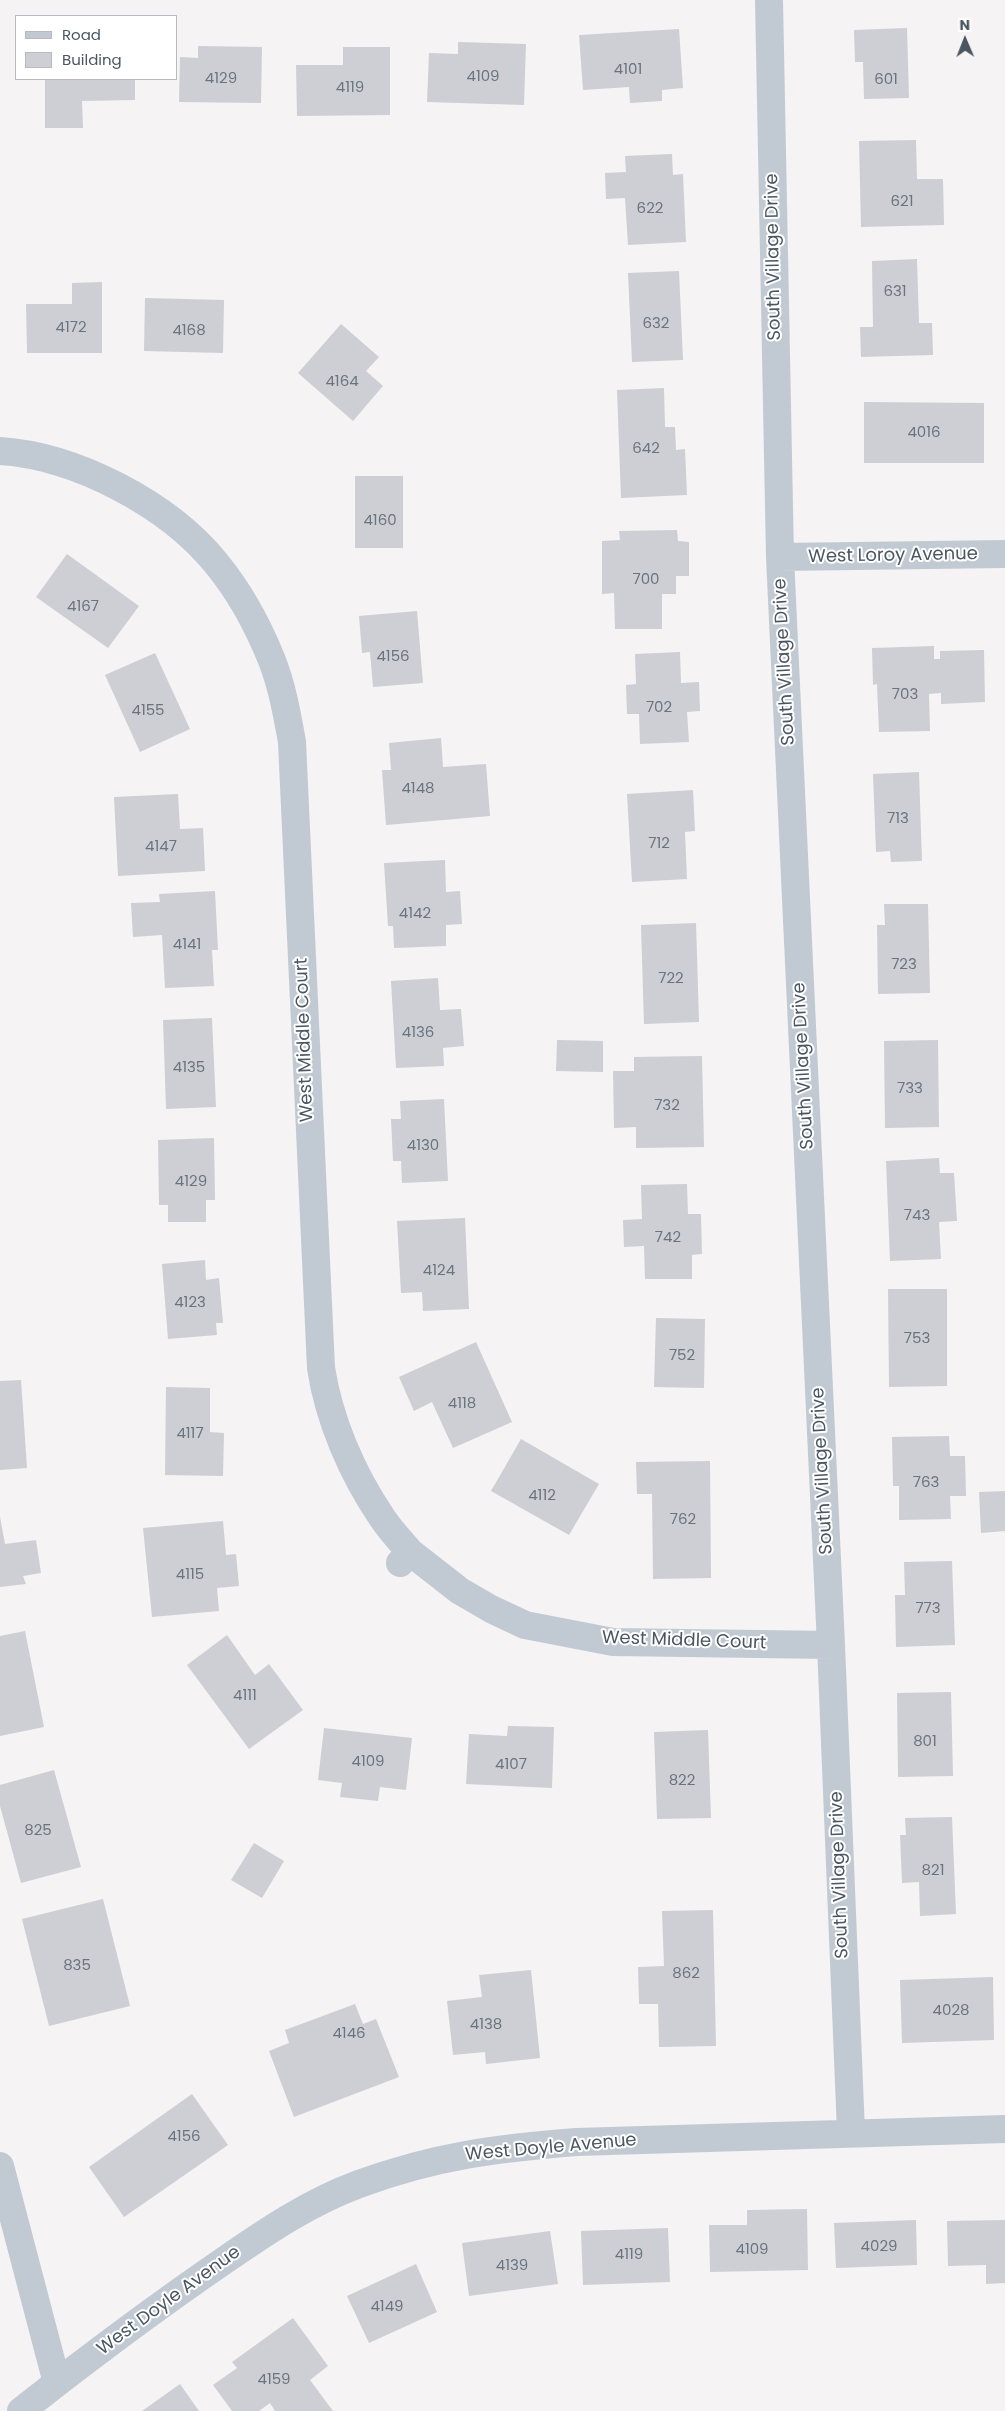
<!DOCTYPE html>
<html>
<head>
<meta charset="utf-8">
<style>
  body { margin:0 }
  #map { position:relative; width:1005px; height:2411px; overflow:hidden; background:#f5f3f3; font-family:Poppins,sans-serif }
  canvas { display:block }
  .legend { position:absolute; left:15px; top:15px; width:162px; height:65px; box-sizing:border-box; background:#fff; border:1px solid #b7bbc0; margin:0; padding:6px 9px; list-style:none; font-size:15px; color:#4a5661 }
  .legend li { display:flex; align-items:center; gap:10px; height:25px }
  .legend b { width:25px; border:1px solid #b7bbc0 }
  .north { position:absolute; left:940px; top:15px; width:50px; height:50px; -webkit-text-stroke:4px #fff; paint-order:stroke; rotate:359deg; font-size:14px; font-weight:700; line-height:20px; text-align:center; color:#4a5661 }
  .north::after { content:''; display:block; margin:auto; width:18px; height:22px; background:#4a5661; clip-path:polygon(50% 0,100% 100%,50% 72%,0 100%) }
</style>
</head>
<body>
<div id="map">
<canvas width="1005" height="2411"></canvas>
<ul class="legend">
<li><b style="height:6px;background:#c1cad2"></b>Road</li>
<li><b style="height:14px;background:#cdcfd5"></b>Building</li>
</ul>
<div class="north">N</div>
</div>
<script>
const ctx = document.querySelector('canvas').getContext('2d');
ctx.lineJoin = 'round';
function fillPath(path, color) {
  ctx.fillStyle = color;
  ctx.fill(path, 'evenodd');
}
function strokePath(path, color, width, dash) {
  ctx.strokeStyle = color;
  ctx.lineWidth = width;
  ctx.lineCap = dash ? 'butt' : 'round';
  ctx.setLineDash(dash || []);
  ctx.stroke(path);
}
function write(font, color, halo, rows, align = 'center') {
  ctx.font = font + ' Poppins,sans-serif';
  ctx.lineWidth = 4;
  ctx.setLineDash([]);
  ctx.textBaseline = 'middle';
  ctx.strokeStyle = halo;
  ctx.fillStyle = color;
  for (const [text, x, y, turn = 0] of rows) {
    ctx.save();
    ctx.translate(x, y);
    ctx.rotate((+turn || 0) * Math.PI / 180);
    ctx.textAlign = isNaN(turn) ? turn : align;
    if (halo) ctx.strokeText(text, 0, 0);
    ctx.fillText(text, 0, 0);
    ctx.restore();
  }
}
fillPath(new Path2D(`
  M 907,28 L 909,98 L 864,99 L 863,62 L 855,62 L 854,30 Z
  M 679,29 L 683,88 L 662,90 L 662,101 L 630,103 L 629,87 L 583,90 L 579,35 Z
  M 458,42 L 526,44 L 524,105 L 427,102 L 429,53 L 458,54 Z
  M 198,46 L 262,47 L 261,103 L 179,102 L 180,57 L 198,58 Z
  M 343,47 L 390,47 L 390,115 L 297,116 L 296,65 L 343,65 Z
  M 45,79 L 135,79 L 135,100 L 82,101 L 83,128 L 45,128 Z
  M 916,140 L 917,179 L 943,179 L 944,225 L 861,227 L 859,141 Z
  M 672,154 L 673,175 L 683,174 L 686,242 L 628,245 L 625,198 L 606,199 L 605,173 L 626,172 L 625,156 Z
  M 917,259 L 919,323 L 932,323 L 933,355 L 861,357 L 860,327 L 873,327 L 872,261 Z
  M 679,271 L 683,360 L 632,362 L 628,273 Z
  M 102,282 L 102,353 L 27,353 L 26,304 L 72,304 L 72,283 Z
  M 145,298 L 224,300 L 223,353 L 144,351 Z
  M 341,324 L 379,357 L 366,371 L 383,386 L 353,421 L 298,373 Z
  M 664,388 L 665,427 L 675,427 L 676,450 L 685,449 L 687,495 L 621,498 L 617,390 Z
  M 864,402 L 984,403 L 984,463 L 864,463 Z
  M 355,476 L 403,476 L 403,548 L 355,548 Z
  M 677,530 L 678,541 L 689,542 L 689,576 L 676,576 L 676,594 L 662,594 L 662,629 L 615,629 L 614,593 L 602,594 L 602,541 L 620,540 L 619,531 Z
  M 67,554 L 139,606 L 108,648 L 36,597 Z
  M 417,611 L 423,683 L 373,687 L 370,652 L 362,653 L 359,616 Z
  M 934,646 L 934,659 L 940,659 L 940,651 L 984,650 L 985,702 L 941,704 L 941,693 L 929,694 L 930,731 L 879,732 L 877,684 L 873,685 L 872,648 Z
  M 680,652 L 681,683 L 699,682 L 700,711 L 687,712 L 689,742 L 640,744 L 639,714 L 627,714 L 626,685 L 636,684 L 635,654 Z
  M 155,653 L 190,729 L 140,752 L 105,675 Z
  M 441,738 L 443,767 L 486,764 L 490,816 L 386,825 L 382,770 L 391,770 L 389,743 Z
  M 919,772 L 922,861 L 891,862 L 890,851 L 876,852 L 873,774 Z
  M 693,790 L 695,831 L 685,832 L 687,879 L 632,882 L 627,794 Z
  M 178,794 L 180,829 L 203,828 L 205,871 L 118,876 L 114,797 Z
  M 445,860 L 446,892 L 460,891 L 462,924 L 446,925 L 446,946 L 394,948 L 393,926 L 388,926 L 384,863 Z
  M 215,891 L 218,950 L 212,950 L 214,986 L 165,988 L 162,935 L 133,937 L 131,903 L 160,902 L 159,894 Z
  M 884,904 L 928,904 L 930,993 L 878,994 L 877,925 L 885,925 Z
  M 696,923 L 699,1022 L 644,1024 L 641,925 Z
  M 438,978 L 440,1010 L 461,1009 L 464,1046 L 443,1048 L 444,1066 L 396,1068 L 391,981 Z
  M 212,1018 L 216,1107 L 166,1109 L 163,1020 Z
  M 557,1040 L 603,1041 L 603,1072 L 556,1071 Z
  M 938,1040 L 939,1127 L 885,1128 L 884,1041 Z
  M 702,1056 L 704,1147 L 636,1148 L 636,1127 L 614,1128 L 613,1071 L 634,1071 L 634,1057 Z
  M 444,1099 L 448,1181 L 402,1183 L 401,1161 L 393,1161 L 391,1119 L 401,1119 L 400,1101 Z
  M 214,1138 L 215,1200 L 206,1200 L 206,1222 L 168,1222 L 168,1205 L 159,1205 L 158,1140 Z
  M 939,1158 L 940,1173 L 954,1173 L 957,1221 L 939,1222 L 941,1259 L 890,1261 L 886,1161 Z
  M 687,1184 L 688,1214 L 701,1214 L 702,1254 L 692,1255 L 692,1279 L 645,1279 L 644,1246 L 624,1247 L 623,1220 L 642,1219 L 641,1185 Z
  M 465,1218 L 469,1309 L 423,1311 L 422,1292 L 401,1293 L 397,1221 Z
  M 205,1260 L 206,1280 L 219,1278 L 223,1323 L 216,1323 L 217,1335 L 168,1339 L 162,1264 Z
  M 888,1289 L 947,1289 L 947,1386 L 889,1387 Z
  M 656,1318 L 705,1319 L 704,1388 L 654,1387 Z
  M 476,1342 L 512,1422 L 453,1448 L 432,1402 L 414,1411 L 399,1377 Z
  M 21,1380 L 27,1468 L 0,1470 L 0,1381 Z
  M 166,1387 L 210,1388 L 210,1432 L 224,1433 L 223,1476 L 165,1475 Z
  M 949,1436 L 950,1456 L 965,1456 L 966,1496 L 950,1496 L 951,1519 L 899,1520 L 899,1486 L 893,1486 L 892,1437 Z
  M 521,1439 L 599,1484 L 569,1535 L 491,1491 Z
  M 710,1461 L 711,1578 L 653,1579 L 652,1494 L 637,1494 L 636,1462 Z
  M 1005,1491 L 1005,1531 L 981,1533 L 979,1492 Z
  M 0,1517 L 5,1544 L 36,1540 L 41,1573 L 23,1576 L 26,1584 L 0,1587 Z
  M 223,1521 L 226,1555 L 236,1554 L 239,1586 L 217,1588 L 219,1611 L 152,1617 L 143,1528 Z
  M 952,1561 L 955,1645 L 896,1647 L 895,1595 L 905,1595 L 904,1562 Z
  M 25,1631 L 44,1727 L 0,1736 L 0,1636 Z
  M 227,1635 L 255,1675 L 269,1664 L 303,1710 L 249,1749 L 187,1665 Z
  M 951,1692 L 953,1776 L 898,1777 L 897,1693 Z
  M 508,1726 L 554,1727 L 552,1788 L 466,1784 L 469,1734 L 507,1736 Z
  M 324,1728 L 412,1738 L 406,1790 L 380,1787 L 378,1801 L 340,1797 L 342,1783 L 318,1780 Z
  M 708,1730 L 711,1818 L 657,1819 L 654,1732 Z
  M 54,1770 L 81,1867 L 21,1883 L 0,1806 L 0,1785 Z
  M 952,1817 L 956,1914 L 920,1916 L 919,1882 L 902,1883 L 900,1835 L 906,1835 L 905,1818 Z
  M 254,1843 L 284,1861 L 262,1898 L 231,1880 Z
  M 103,1899 L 130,2006 L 49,2026 L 22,1919 Z
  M 713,1910 L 716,2046 L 659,2047 L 658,2004 L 639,2004 L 638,1967 L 664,1966 L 662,1911 Z
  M 531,1970 L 540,2058 L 486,2064 L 485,2052 L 453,2055 L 447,2001 L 482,1997 L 479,1975 Z
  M 993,1977 L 994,2040 L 902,2043 L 900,1980 Z
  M 355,2004 L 363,2024 L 376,2019 L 399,2077 L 294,2117 L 269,2051 L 289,2043 L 285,2030 Z
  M 192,2094 L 228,2145 L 124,2217 L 89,2167 Z
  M 807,2209 L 808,2270 L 710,2272 L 709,2225 L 747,2225 L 747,2210 Z
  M 916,2220 L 917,2265 L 836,2268 L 834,2223 Z
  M 1005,2220 L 1005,2283 L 986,2284 L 986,2265 L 948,2266 L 947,2221 Z
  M 668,2228 L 670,2282 L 583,2285 L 581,2231 Z
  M 550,2231 L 558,2284 L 469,2296 L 462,2243 Z
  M 416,2264 L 437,2312 L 369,2343 L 347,2296 Z
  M 293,2318 L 328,2366 L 310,2380 L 333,2411 L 275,2411 L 270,2403 L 259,2411 L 232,2411 L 213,2385 L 237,2368 L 232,2362 Z
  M 180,2384 L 199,2411 L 142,2411 Z`), '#cdcfd5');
strokePath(new Path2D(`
  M 769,0 L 780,557 L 831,1645 L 851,2132
  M 0,451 C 76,456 168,504 216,563 C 239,591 258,626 271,658 C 282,685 287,714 292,742 L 321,1368 C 329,1420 352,1473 381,1516 C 389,1529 400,1540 410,1552
  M 780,557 L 1005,554
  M 400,1563 L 410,1552 L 460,1591 L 491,1609 L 525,1625 L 613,1642 L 831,1645
  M 0,2166 L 57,2383
  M 21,2411 C 87,2359 155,2308 225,2260 C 267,2231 310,2202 359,2184 C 435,2156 498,2148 577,2142 L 1005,2129`), '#c1cad2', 28);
write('15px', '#6b747e', null, [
  ["4101",628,70],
  ["4109",483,77],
  ["4129",221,79],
  ["601",886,80],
  ["4119",350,88],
  ["621",902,202],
  ["622",650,209],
  ["631",895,292],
  ["632",656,324],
  ["4172",71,328],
  ["4168",189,331],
  ["4164",342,382],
  ["4016",924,433],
  ["642",646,449],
  ["4160",380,521],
  ["700",646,580],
  ["4167",83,607],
  ["4156",393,657],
  ["703",905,695],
  ["702",659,708],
  ["4155",148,711],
  ["4148",418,789],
  ["713",898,819],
  ["712",659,844],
  ["4147",161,847],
  ["4142",415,914],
  ["4141",187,945],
  ["723",904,965],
  ["722",671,979],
  ["4136",418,1033],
  ["4135",189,1068],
  ["733",910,1089],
  ["732",667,1106],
  ["4130",423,1146],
  ["4129",191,1182],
  ["743",917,1216],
  ["742",668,1238],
  ["4124",439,1271],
  ["4123",190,1303],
  ["753",917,1339],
  ["752",682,1356],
  ["4118",462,1404],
  ["4117",190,1434],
  ["763",926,1483],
  ["4112",542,1496],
  ["762",683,1520],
  ["4115",190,1575],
  ["773",928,1609],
  ["4111",245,1696],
  ["801",925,1742],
  ["4109",368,1762],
  ["4107",511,1765],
  ["822",682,1781],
  ["825",38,1831],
  ["821",933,1871],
  ["835",77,1966],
  ["862",686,1974],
  ["4028",951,2011],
  ["4138",486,2025],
  ["4146",349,2034],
  ["4156",184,2137],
  ["4029",879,2247],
  ["4109",752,2250],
  ["4119",629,2255],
  ["4139",512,2266],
  ["4149",387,2307],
  ["4159",274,2380]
]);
write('18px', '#4a5661', '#fff', [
  ["South Village Drive",774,257,-91],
  ["West Loroy Avenue",893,556,-1],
  ["South Village Drive",785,662,-93],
  ["West Middle Court",305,1040,-92],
  ["South Village Drive",804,1066,-93],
  ["South Village Drive",823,1471,-93],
  ["West Middle Court",684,1641,2],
  ["South Village Drive",840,1875,-92],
  ["West Doyle Avenue",551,2148,-5],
  ["West Doyle Avenue",169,2301,-36]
]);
</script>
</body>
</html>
